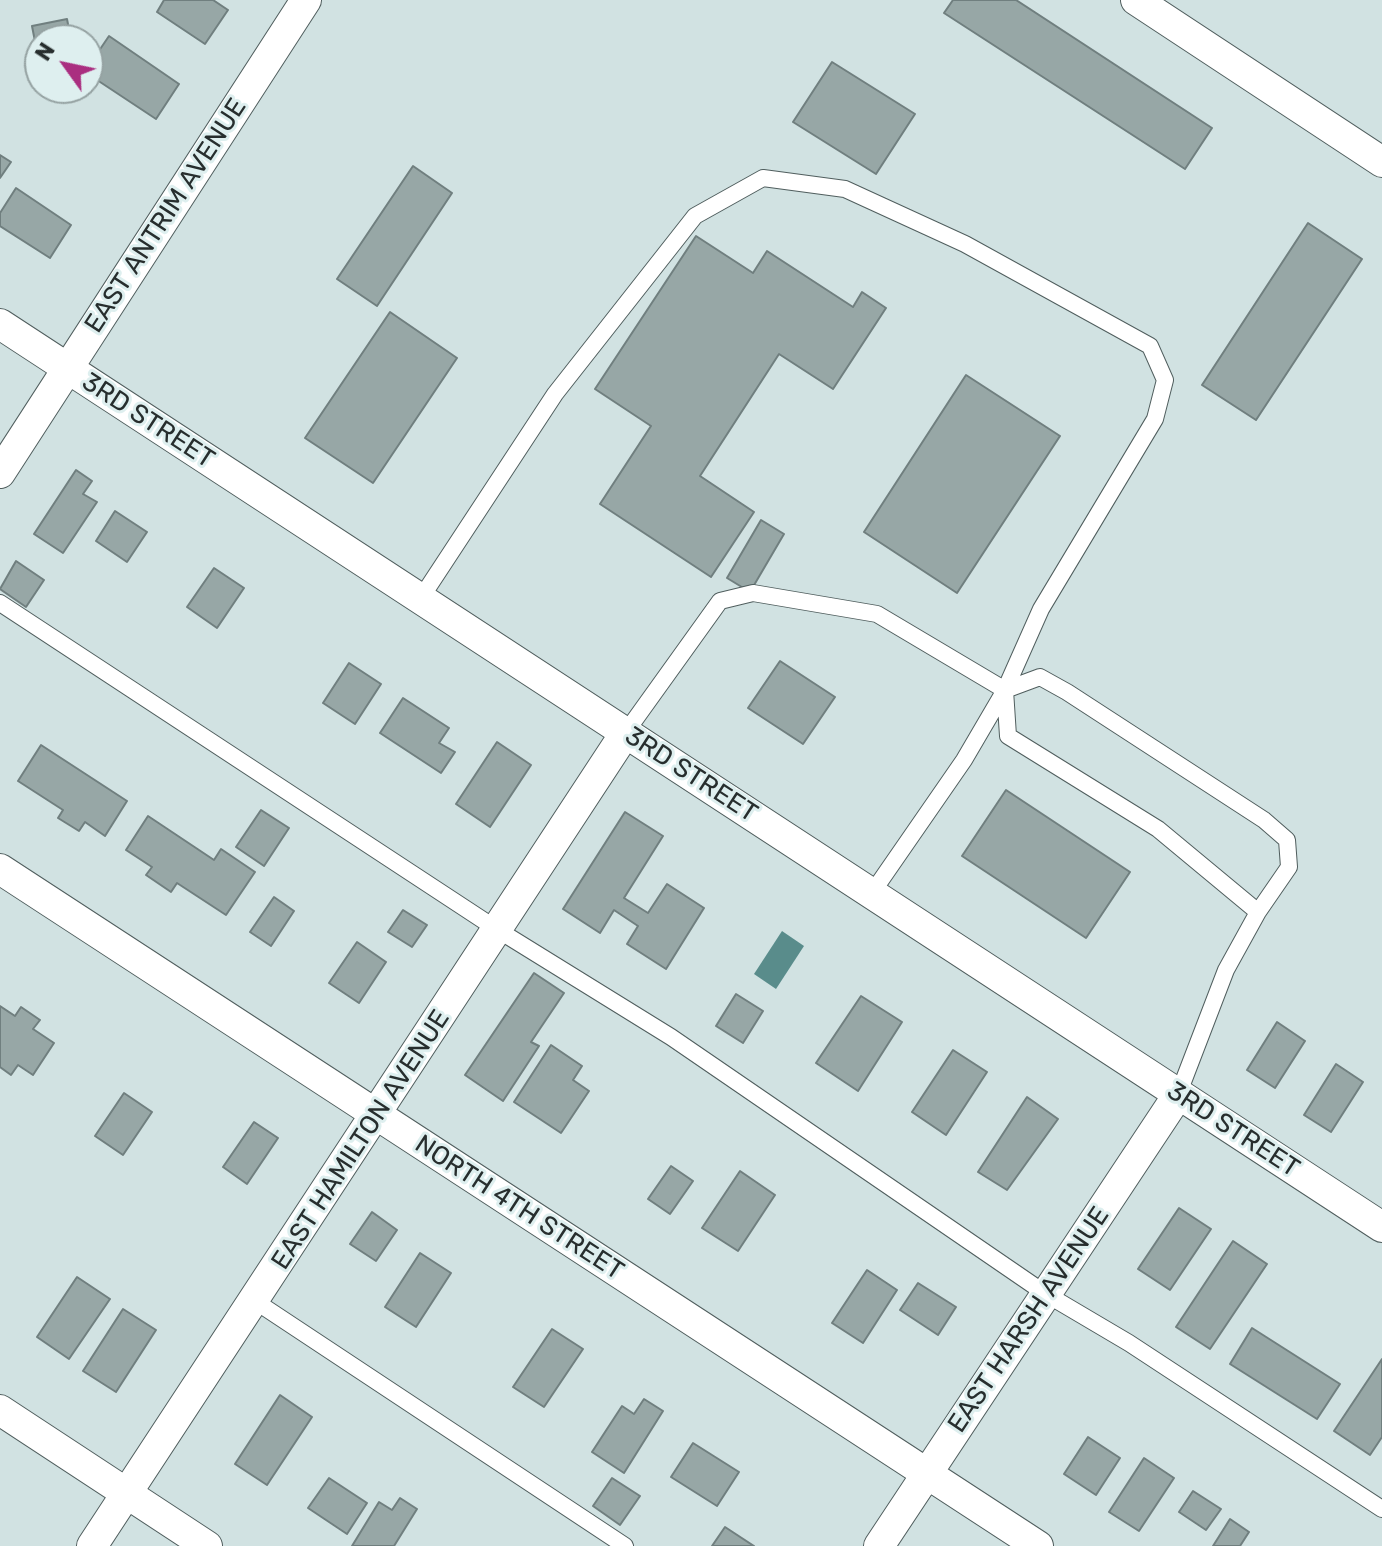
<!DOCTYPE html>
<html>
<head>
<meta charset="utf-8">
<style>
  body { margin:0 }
  #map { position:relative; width:1382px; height:1546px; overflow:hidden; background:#d1e2e2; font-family:Rubik,sans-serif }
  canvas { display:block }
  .north { position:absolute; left:24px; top:24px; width:80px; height:80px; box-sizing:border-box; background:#deefef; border:2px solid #95a2a2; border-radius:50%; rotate:303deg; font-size:22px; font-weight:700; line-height:32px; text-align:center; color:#272e2e }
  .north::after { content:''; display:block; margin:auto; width:28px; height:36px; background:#aa2e80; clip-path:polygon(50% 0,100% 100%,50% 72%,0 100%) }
</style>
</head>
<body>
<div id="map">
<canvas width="1382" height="1546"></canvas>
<div class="north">N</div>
</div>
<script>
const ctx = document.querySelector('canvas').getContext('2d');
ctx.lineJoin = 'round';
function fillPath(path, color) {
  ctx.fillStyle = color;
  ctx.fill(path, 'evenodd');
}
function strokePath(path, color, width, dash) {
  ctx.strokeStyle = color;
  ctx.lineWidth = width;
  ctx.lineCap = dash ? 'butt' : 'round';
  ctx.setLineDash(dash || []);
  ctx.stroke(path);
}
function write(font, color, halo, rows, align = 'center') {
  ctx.font = font + ' Rubik,sans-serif';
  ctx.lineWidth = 6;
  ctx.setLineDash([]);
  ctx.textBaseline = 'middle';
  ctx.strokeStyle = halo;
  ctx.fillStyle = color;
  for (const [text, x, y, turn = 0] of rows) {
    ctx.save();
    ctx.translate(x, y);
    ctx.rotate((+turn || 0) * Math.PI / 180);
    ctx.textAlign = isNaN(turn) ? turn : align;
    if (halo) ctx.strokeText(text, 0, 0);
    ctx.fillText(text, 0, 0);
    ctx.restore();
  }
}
fillPath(new Path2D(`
  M 782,931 L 804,946 L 776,989 L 754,974 Z`), '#598c8b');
const building = new Path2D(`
  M 164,0 L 213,0 L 228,10 L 205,44 L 157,12 Z
  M 953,0 L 1016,0 L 1212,128 L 1185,169 L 944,13 Z
  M 67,19 L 71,40 L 40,40 L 39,62 L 32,26 Z
  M 109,36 L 179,84 L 156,119 L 88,74 L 88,67 Z
  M 832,62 L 915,114 L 876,174 L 793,122 Z
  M 0,155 L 11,162 L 0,178 Z
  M 413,166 L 452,193 L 377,306 L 337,279 Z
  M 16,188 L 71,225 L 50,258 L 0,226 L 0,213 Z
  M 1308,223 L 1362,259 L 1256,420 L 1202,385 Z
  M 696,236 L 753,273 L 767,251 L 853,307 L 862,292 L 886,308 L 833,389 L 779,354 L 700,476 L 754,512 L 711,577 L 600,504 L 651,426 L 595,389 Z
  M 390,312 L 457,358 L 373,483 L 305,438 Z
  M 966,375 L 1060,436 L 957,593 L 864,532 Z
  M 76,470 L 92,481 L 83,494 L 97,502 L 63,553 L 34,534 Z
  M 115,511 L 147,532 L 127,562 L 96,541 Z
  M 761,520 L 784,534 L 750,592 L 727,578 Z
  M 16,561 L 44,580 L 26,607 L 0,589 Z
  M 214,568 L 244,588 L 217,628 L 187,607 Z
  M 780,661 L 835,697 L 803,744 L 748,708 Z
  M 349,663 L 381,684 L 355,724 L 323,703 Z
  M 403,698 L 449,728 L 439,743 L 455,752 L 441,773 L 380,733 Z
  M 497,742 L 531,765 L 490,827 L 456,804 Z
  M 41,745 L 127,801 L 105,836 L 85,822 L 79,831 L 58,818 L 63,810 L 18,781 Z
  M 1006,790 L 1130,872 L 1086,938 L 962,856 Z
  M 261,810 L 289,828 L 264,866 L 236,847 Z
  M 625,812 L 663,836 L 624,898 L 648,913 L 667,884 L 704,908 L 666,969 L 627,944 L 638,926 L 614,910 L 600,933 L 563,909 Z
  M 148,816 L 214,860 L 221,849 L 255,872 L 226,915 L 177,883 L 171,892 L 146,875 L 152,867 L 126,850 Z
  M 274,897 L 294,911 L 271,946 L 250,932 Z
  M 403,910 L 427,925 L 412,947 L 388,932 Z
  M 357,942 L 386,962 L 359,1003 L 329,983 Z
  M 534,973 L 564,993 L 531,1042 L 539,1046 L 503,1101 L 465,1075 Z
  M 736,994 L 763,1011 L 743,1043 L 716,1026 Z
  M 861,996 L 902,1022 L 858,1091 L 816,1063 Z
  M 0,1006 L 15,1016 L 21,1007 L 40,1020 L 33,1029 L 54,1043 L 33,1075 L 18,1065 L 11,1075 L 0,1067 Z
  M 1277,1022 L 1305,1041 L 1275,1088 L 1247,1070 Z
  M 551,1045 L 582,1066 L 573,1080 L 589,1091 L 561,1133 L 514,1102 Z
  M 953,1050 L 987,1072 L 946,1135 L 912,1112 Z
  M 1336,1064 L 1363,1082 L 1331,1132 L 1304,1115 Z
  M 124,1093 L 152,1112 L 123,1155 L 95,1136 Z
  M 1027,1097 L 1058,1119 L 1007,1190 L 978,1172 Z
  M 254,1122 L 278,1138 L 247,1184 L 223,1167 Z
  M 671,1166 L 693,1181 L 670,1214 L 648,1199 Z
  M 740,1171 L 775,1195 L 738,1251 L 702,1228 Z
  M 1179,1208 L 1211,1229 L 1170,1290 L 1138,1269 Z
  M 372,1212 L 397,1230 L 376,1261 L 350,1244 Z
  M 1233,1241 L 1267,1264 L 1210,1349 L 1176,1327 Z
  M 420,1253 L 451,1273 L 416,1327 L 385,1307 Z
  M 867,1270 L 897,1290 L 863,1343 L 832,1323 Z
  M 77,1277 L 110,1299 L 69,1359 L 37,1337 Z
  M 918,1283 L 956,1307 L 938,1335 L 900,1310 Z
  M 123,1309 L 156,1330 L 116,1392 L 83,1371 Z
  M 1252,1328 L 1340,1384 L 1317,1419 L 1230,1364 Z
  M 552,1329 L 583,1349 L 544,1407 L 513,1387 Z
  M 1382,1359 L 1382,1437 L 1370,1455 L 1334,1431 Z
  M 280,1395 L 312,1417 L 267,1485 L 235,1464 Z
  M 644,1399 L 663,1411 L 624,1473 L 592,1452 L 622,1406 L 634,1414 Z
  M 1088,1437 L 1120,1458 L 1096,1495 L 1064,1474 Z
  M 693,1443 L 739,1472 L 717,1506 L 671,1477 Z
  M 1144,1458 L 1174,1478 L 1139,1531 L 1109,1512 Z
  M 329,1478 L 367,1503 L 347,1534 L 308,1508 Z
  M 612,1478 L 640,1496 L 620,1525 L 593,1506 Z
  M 1193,1491 L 1221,1509 L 1206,1530 L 1179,1512 Z
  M 400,1498 L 417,1509 L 394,1546 L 352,1546 L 379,1502 L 392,1510 Z
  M 1230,1519 L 1249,1532 L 1240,1546 L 1213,1546 Z
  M 725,1527 L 754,1546 L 712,1546 Z`);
fillPath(building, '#97a7a6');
strokePath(building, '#707f7f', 2);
const service = new Path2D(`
  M 421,598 L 555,394 L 695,216 L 763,178 L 845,189 L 965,244 L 1150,346 L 1165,380 L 1155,419 L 1041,609 L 1005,690 L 964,760 L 872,893
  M 0,603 L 498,930 L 671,1037 L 1046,1294 L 1129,1343 L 1382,1509
  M 1005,690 L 1040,677 L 1067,692 L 1264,820 L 1287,840 L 1289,867 L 1258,912 L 1226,970 L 1178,1095
  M 1005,690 L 1008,736 L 1158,829 L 1258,912
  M 626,732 L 720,601 L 753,593 L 877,614 L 1005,690
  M 255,1301 L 625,1546`);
const minor = new Path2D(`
  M 1136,0 L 1382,162
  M 0,324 L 1382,1227
  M 0,473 L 306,0
  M 0,869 L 1038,1546
  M 0,1410 L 207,1546
  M 92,1546 L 626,732
  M 879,1546 L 1178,1095`);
strokePath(service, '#505e5e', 18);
strokePath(minor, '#505e5e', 32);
strokePath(service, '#fff', 16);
strokePath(minor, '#fff', 30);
write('26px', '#272e2e', '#deefef', [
  ["EAST ANTRIM AVENUE",166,216,-57],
  ["3RD STREET",148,421,33],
  ["3RD STREET",691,775,33],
  ["3RD STREET",1233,1130,33],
  ["EAST HAMILTON AVENUE",361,1140,-57],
  ["NORTH 4TH STREET",519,1208,33],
  ["EAST HARSH AVENUE",1029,1320,-56]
]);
</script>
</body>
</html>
